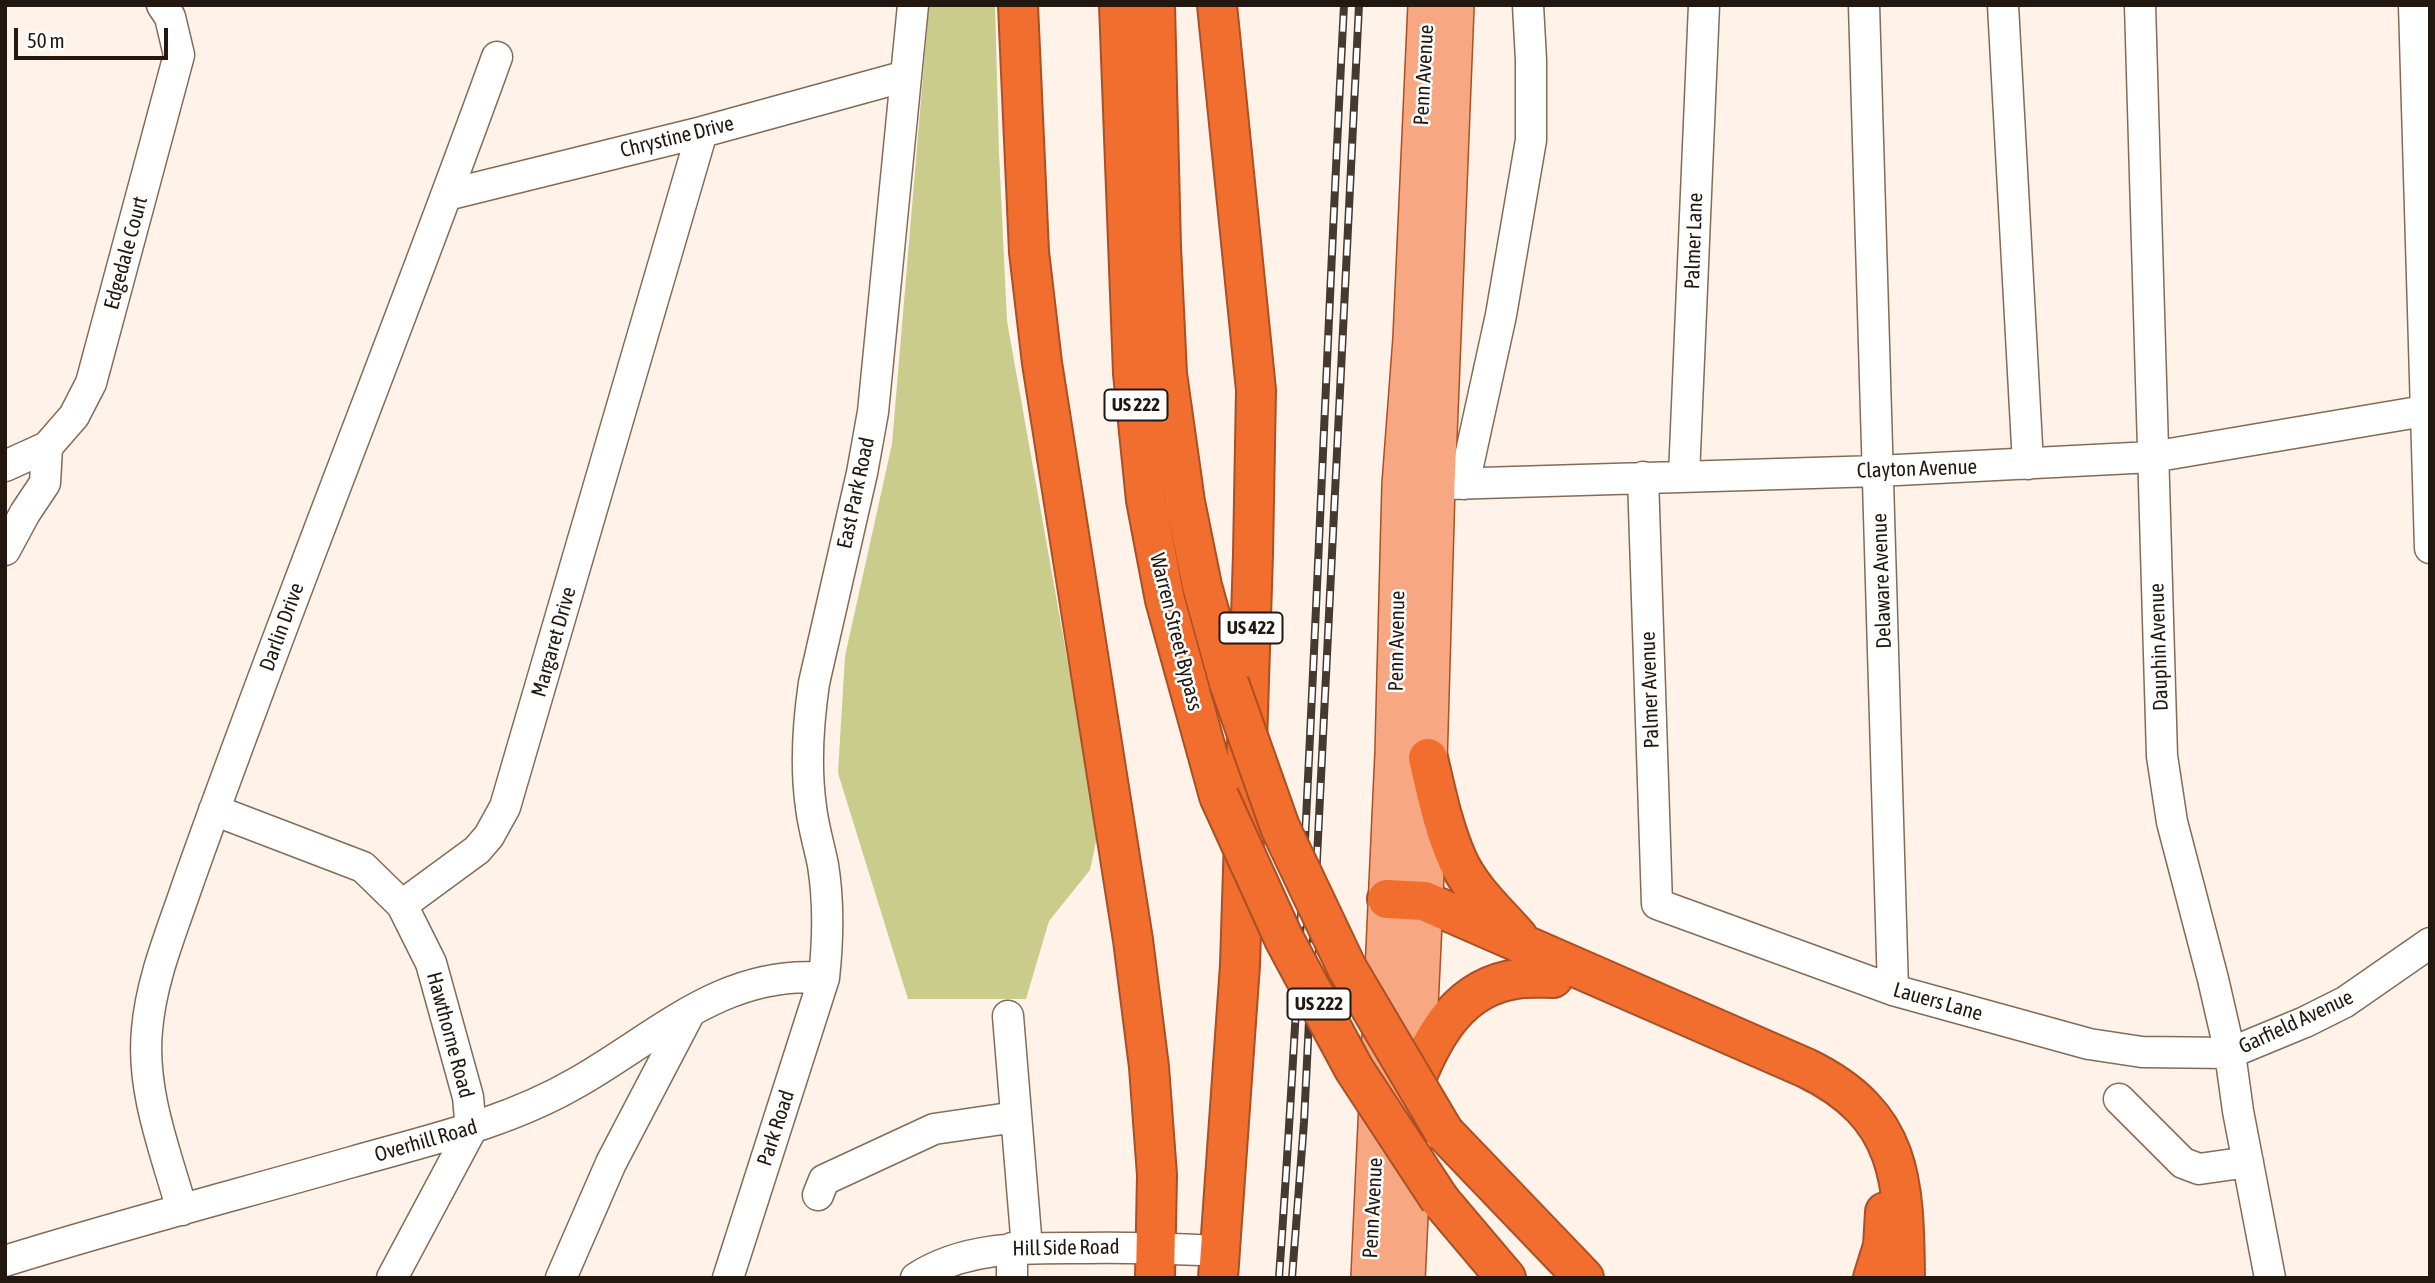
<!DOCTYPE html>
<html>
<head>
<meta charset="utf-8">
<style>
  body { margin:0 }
  #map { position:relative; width:2435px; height:1283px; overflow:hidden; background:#fef2e9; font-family:"Asap Condensed",sans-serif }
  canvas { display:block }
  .frame { position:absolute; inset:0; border:7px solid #221810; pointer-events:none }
  .scale { position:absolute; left:14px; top:28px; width:154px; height:32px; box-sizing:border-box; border:4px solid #221810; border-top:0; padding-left:9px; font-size:21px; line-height:24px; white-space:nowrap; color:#221810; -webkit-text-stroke:5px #fff; paint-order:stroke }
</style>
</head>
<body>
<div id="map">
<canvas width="2435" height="1283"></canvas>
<div class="frame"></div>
<div class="scale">50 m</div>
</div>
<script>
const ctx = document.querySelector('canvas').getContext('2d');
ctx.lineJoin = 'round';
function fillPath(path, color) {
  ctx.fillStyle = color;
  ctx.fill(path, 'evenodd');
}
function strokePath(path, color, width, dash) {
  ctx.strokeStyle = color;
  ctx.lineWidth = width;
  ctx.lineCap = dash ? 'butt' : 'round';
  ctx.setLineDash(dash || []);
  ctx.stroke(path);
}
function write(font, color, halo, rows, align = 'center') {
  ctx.font = font + ' "Asap Condensed",sans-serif';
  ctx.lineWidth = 5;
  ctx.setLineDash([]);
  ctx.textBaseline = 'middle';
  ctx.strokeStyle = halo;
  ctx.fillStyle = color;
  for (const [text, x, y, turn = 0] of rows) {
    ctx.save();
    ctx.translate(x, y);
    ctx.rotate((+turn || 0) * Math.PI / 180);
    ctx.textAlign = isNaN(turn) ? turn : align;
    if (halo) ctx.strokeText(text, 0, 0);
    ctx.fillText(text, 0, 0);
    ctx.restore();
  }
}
fillPath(new Path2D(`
  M 929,5 L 995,5 L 999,153 L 1007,321 L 1098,832 L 1090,870 L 1049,921 L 1026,999 L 908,999 L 838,773 L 845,656 L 892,444 Z`), '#c9cc8a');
const minor = new Path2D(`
  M 1864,5 L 1893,990
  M 2003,5 L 2028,464
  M 2140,5 L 2162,756 L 2172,822 L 2213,979 L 2230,1053 L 2238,1111 L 2270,1278
  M 2414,5 L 2430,548
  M 447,195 L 702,132 L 906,76
  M 5,466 L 47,447 L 74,416 L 91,383 L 179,55 L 170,17 L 162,5
  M 1684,476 L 1704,5
  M 1643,477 L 1657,904 L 1893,990 L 2089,1044 L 2142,1052 L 2230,1053 L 2305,1022 L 2345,1002 L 2430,943
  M 1464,484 L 1501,315 L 1531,140 L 1531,60 L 1528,5
  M 1415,485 L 1878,471 L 2152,457 L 2430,410
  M 5,550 L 25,513 L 45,483 L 47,447
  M 214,810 L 363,867 L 402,905 L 431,963 L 468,1097 L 471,1130 L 392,1278
  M 402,905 L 477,850 L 489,836 L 505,807 L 702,132
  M 1008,1016 L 1027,1248
  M 2119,1099 L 2183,1163 L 2199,1169 L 2248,1162
  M 818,1195 L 824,1180 L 934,1129 L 1016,1117
  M 182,1210 C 166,1153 141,1091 147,1030 C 151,981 170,936 186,889 C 207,829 229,770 251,711 C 332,492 418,276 497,57
  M 5,1261 C 120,1225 236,1195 352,1162 C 429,1140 507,1123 576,1083 C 657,1037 724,969 824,978
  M 561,1278 L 611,1163 L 690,1012
  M 728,1278 L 824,978 C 828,941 829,902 823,865 C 819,845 813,826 811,807 C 805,765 808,724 814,683 L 862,473 L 873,412 L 913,5
  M 916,1278 C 967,1245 1029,1248 1087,1248 C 1132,1247 1176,1249 1221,1251
  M 1012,1278 L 1012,1248`);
const major = new Path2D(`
  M 1370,1278 L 1394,754 L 1401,485 L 1412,339 L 1427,5
  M 1406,1278 L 1424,901 L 1436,485 L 1455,5`);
const highway = new Path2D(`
  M 1018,5 L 1029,252 L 1042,363 L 1133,940 L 1149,1067 L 1157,1175 L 1155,1278
  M 1119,5 L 1133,373 L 1146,500 L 1165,600 L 1219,796
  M 1155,5 L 1161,247 L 1167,374 L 1185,502 L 1202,586 L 1229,683
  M 1217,5 L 1256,390 L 1253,554 L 1240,965 L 1218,1278
  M 1428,758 C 1436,792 1443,827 1457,859 C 1470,889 1497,913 1518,937
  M 1387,899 L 1424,901 L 1806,1068 C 1903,1115 1904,1181 1905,1278
  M 1415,1081 C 1434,1034 1460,987 1516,979 C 1528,977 1541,978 1553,978
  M 1444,1132 L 1584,1278
  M 1440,1200 L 1506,1278
  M 1873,1278 L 1883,1246 L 1885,1212`);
strokePath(minor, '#846b56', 33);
strokePath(major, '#a95024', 40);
strokePath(highway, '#a95024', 42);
strokePath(minor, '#fff', 30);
strokePath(major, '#f7a882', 37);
strokePath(highway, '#f16e2f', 38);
const rail = new Path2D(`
  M 1279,1278 C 1309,854 1322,429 1344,5
  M 1292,1278 L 1304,1122 L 1359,5`);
strokePath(rail, '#443a32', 8);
strokePath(rail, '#fff', 5, [16]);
const highwayBridge = new Path2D(`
  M 1229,683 L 1280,827 L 1347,968 L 1444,1132
  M 1219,796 L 1284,939 L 1354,1069 L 1440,1200`);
strokePath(highwayBridge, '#a95024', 42, []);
strokePath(highwayBridge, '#f16e2f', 38);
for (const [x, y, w] of [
  [1136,405,63],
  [1251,628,63],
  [1319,1004,63]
]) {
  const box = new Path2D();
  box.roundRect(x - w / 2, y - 15.5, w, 31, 5);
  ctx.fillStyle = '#fff';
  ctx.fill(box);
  strokePath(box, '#221810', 2);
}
write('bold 19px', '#221810', null, [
  ["US 222",1136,405],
  ["US 422",1251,628],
  ["US 222",1319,1004]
]);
write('21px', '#221810', '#fff', [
  ["Penn Avenue",1424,75,-87],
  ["Chrystine Drive",677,137,-14],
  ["Palmer Lane",1694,241,-88],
  ["Edgedale Court",126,253,-75],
  ["Clayton Avenue",1917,469,-2],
  ["East Park Road",856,493,-78],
  ["Delaware Avenue",1882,581,-92],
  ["Darlin Drive",282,627,-70],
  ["Warren Street Bypass",1176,632,76],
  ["Penn Avenue",1397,641,-89],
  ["Margaret Drive",554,642,-74],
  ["Dauphin Avenue",2159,647,-92],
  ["Palmer Avenue",1650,690,-92],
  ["Lauers Lane",1938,1002,16],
  ["Garfield Avenue",2296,1022,-25],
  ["Hawthorne Road",450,1035,75],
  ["Park Road",776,1128,-72],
  ["Overhill Road",426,1141,-16],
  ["Penn Avenue",1373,1208,-87],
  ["Hill Side Road",1066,1248,-1]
]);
</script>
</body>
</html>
